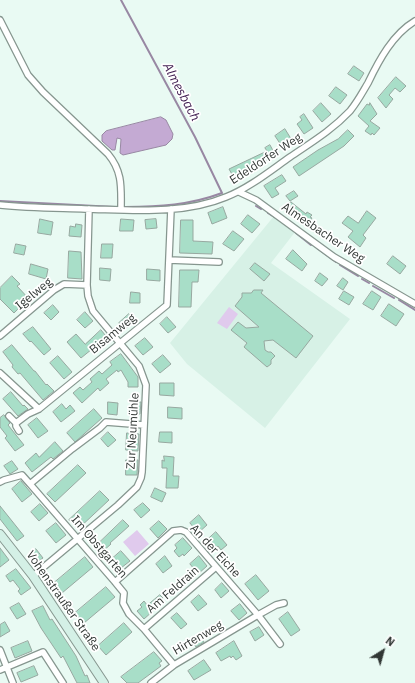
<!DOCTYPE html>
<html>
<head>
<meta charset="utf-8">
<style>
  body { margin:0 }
  #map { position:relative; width:415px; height:683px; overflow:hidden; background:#e9faf3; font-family:"IBM Plex Sans",sans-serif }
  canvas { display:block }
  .north { position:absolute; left:363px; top:631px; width:40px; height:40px; -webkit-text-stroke:3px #fff; paint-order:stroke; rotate:37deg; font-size:11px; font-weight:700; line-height:16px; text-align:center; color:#313734 }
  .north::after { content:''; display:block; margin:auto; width:14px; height:18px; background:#313734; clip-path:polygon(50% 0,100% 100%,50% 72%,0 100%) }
</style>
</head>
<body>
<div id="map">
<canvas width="415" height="683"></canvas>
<div class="north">N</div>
</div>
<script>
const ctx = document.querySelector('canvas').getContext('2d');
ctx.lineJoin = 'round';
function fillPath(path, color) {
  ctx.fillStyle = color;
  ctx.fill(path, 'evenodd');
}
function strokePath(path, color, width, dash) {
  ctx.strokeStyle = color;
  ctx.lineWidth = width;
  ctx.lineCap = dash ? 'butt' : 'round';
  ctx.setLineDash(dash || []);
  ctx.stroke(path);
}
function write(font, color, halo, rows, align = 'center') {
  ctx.font = font + ' "IBM Plex Sans",sans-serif';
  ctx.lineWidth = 3.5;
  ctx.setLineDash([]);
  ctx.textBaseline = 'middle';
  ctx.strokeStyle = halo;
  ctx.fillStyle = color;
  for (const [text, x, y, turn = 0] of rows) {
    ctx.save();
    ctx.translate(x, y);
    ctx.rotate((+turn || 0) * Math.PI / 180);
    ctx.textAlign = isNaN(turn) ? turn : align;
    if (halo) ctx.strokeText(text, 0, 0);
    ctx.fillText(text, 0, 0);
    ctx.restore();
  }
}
fillPath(new Path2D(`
  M 274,216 L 295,232 L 271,263 L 350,319 L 265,428 L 187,364 L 170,343 Z`), '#d7f1e6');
fillPath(new Path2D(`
  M 229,307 L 238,314 L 227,329 L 217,323 Z
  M 137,530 L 149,544 L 135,556 L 123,542 Z`), '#e0caed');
const water = new Path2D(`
  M 161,117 L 166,120 L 173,134 L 172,139 L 166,145 L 123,155 L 120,153 L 121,139 L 117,138 L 115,150 L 112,150 L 102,141 L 102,135 L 106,131 Z`);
fillPath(water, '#c4aad3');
strokePath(water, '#9888a3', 1);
strokePath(new Path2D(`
  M 121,0 L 195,137 L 222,193 C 190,205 159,207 125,207
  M 0,201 L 115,207
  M 256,206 L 261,209
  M 268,213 L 276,218
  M 296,233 L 311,245
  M 317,248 L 336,262
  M 340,265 L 358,276
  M 362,279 L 369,283
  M 373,286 L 394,298
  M 399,300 L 415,310`), '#9888a3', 2);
const building = new Path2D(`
  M 354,66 L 364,73 L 359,81 L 348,74 Z
  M 396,77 L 406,86 L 400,92 L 395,88 L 389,95 L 393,99 L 386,108 L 378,98 Z
  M 336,87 L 347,95 L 340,104 L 329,96 Z
  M 321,103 L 331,114 L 322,122 L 313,111 Z
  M 370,103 L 377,114 L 370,121 L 380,128 L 374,135 L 372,133 L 371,135 L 365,131 L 369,126 L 358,116 L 367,104 L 369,105 Z
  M 304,114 L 313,128 L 304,134 L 297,124 L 302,120 L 300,117 Z
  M 285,129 L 293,142 L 283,148 L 275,136 Z
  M 348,130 L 354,136 L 344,146 L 299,176 L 293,167 L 318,150 L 338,139 Z
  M 270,145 L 276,156 L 261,164 L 262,166 L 253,171 L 252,168 L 234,178 L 229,169 L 267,151 L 265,148 Z
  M 282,175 L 286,181 L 275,188 L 279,194 L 272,198 L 264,186 Z
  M 294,191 L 298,196 L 290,201 L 286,196 Z
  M 291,202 L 306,214 L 307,212 L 312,215 L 310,217 L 312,218 L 307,225 L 285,210 Z
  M 223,207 L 227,218 L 212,224 L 208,213 Z
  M 367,211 L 376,218 L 363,235 L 366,238 L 360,247 L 348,237 L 353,231 L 342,223 L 348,216 L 358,223 Z
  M 248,215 L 260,224 L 252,233 L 241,224 Z
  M 40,219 L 53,222 L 51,235 L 38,233 Z
  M 121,219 L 134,220 L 133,231 L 120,231 Z
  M 156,219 L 157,228 L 146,229 L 145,220 Z
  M 181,220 L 193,220 L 193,241 L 213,242 L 212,254 L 180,253 Z
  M 76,224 L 82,225 L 81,237 L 69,236 L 70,226 L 75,227 Z
  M 233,231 L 244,239 L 234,251 L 223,244 Z
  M 16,244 L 26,246 L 24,255 L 14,253 Z
  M 102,244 L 113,244 L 112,258 L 101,258 Z
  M 293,250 L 307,264 L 302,271 L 286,259 Z
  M 69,251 L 81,252 L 82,279 L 68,278 Z
  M 393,256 L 406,266 L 400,274 L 387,264 Z
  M 255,263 L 270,274 L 264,281 L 250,269 Z
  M 31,264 L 48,269 L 46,279 L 29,274 Z
  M 100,268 L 111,269 L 110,281 L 100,280 Z
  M 147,269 L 160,270 L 160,281 L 147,280 Z
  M 180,270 L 199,270 L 198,282 L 192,282 L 191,307 L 179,307 Z
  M 320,273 L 328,279 L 322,286 L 315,281 Z
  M 12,276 L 20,284 L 17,286 L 30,300 L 23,307 L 21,306 L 14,313 L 0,299 L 0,288 Z
  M 343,278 L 348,282 L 343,290 L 337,286 Z
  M 254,290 L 263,290 L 261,293 L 313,336 L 296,358 L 273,340 L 264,341 L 265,350 L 268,352 L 271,352 L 275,356 L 271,360 L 271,364 L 267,367 L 244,347 L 247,343 L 231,330 L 238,322 L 246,328 L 259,327 L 235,306 L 242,297 L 242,293 L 251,293 Z
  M 344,291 L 354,297 L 349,305 L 339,299 Z
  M 372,291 L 381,297 L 373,310 L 363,304 Z
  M 131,292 L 140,293 L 140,303 L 130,303 Z
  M 389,304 L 404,314 L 396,326 L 381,316 Z
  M 53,305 L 59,312 L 51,320 L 44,313 Z
  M 85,312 L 93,321 L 85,328 L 77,320 Z
  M 129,314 L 135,321 L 124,330 L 119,323 Z
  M 167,317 L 176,327 L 168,333 L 160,324 Z
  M 33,327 L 51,349 L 44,355 L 31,341 L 30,342 L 23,334 Z
  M 101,330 L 110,341 L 100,349 L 97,345 L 81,358 L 67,342 L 76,334 L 85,344 Z
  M 145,338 L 153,347 L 143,355 L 135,346 Z
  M 12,345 L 34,371 L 35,371 L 46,385 L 47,384 L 54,391 L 43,400 L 20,373 L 18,374 L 12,367 L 13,365 L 3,352 Z
  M 121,354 L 138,377 L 138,387 L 128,387 L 128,382 L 121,370 L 118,372 L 117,370 L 106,379 L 109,383 L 100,391 L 98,388 L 82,403 L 73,393 L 80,387 L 83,390 L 92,382 L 90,379 L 99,371 L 102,374 L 112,365 L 110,362 Z
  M 163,355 L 171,364 L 160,373 L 152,364 Z
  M 58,356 L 72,372 L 64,379 L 50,363 Z
  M 160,383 L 174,383 L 174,396 L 160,395 Z
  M 11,392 L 23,406 L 24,405 L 28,409 L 18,416 L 3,399 Z
  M 108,402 L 118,403 L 117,415 L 108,414 Z
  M 132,402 L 141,402 L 140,414 L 129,413 L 129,408 L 131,408 Z
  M 62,404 L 66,409 L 70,405 L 75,411 L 61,422 L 53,412 Z
  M 168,407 L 182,408 L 182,419 L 168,418 Z
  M 94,409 L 102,418 L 75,442 L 67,433 Z
  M 4,415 L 10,423 L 8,425 L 24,445 L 15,451 L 5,438 L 7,436 L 0,427 L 0,418 Z
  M 37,418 L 48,431 L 38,438 L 28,425 Z
  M 108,432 L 116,440 L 108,447 L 101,439 Z
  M 160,432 L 172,432 L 172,443 L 159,442 Z
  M 127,433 L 139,434 L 138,451 L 126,450 Z
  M 55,442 L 63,451 L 53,459 L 51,457 L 32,472 L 25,463 L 36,453 L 39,457 Z
  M 164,456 L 174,457 L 173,476 L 179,476 L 178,488 L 166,488 L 167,468 L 162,468 L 162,460 L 164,461 Z
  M 126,460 L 138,460 L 137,475 L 126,475 Z
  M 12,461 L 18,469 L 10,474 L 4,466 Z
  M 78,465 L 86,473 L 55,502 L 47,494 Z
  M 21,481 L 32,494 L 22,502 L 12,489 Z
  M 155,488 L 166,493 L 162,502 L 151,497 Z
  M 100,491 L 109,500 L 78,529 L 69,520 Z
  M 143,503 L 150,510 L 141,518 L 134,510 Z
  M 40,504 L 48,513 L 39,521 L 31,512 Z
  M 0,506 L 24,536 L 17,541 L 0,519 Z
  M 199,515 L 207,525 L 198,533 L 190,523 Z
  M 123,520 L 129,526 L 110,543 L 111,544 L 102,552 L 97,545 Z
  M 159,521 L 167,529 L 158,538 L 150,529 Z
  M 56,523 L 66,535 L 56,543 L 46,531 Z
  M 216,532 L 227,545 L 221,550 L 218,546 L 212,551 L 205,542 Z
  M 183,538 L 192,548 L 184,556 L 183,554 L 179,557 L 174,551 L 177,548 L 175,545 Z
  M 0,548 L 9,560 L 0,567 Z
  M 36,549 L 43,558 L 35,564 L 28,556 Z
  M 121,551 L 130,561 L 121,568 L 113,558 Z
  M 165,556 L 172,566 L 163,573 L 156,564 Z
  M 199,556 L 207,566 L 198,574 L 190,564 Z
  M 85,557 L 93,567 L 62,593 L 54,583 Z
  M 16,569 L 31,588 L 21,595 L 18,591 L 20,589 L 13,580 L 10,582 L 6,576 Z
  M 256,575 L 269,591 L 258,600 L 245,584 Z
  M 222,583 L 229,591 L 221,598 L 215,590 Z
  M 106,587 L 115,597 L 84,623 L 75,613 Z
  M 160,595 L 163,598 L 151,609 L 153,611 L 144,619 L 137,611 L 142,607 L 140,605 L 144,601 L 147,605 Z
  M 199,595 L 207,604 L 198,611 L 191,602 Z
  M 19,603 L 26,614 L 17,619 L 10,608 Z
  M 240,604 L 247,613 L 239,620 L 231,611 Z
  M 43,606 L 50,620 L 52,619 L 76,656 L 85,676 L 87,675 L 90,683 L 77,683 L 63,656 L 61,658 L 41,628 L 32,611 Z
  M 288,612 L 300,630 L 291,636 L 279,619 Z
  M 177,613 L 187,624 L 181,629 L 171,618 Z
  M 5,622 L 10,631 L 0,637 L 0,625 Z
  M 124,623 L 132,632 L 106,655 L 98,646 Z
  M 259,627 L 264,635 L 255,641 L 250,632 Z
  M 200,635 L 204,642 L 196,647 L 192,641 Z
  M 28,641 L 32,651 L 15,658 L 11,648 Z
  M 234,641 L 242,656 L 236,660 L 233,656 L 231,658 L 230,656 L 221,661 L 216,653 Z
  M 154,652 L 162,661 L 159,663 L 161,666 L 138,683 L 127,683 L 121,677 Z
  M 204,660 L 211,670 L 194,680 L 188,671 Z
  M 34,666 L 38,675 L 21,682 L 17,673 Z`);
fillPath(building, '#a8dec8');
strokePath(building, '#97a8a0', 1);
const street = new Path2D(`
  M 0,20 L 28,75 L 43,92 L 108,154 C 123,172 121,188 121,210
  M 239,192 L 256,200 L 334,257 L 415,304
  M 0,205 C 28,208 57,208 85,209 C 131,210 183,215 226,197 C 249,188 270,171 290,157 C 312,142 332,130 350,111 C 358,101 362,93 368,83 C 379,60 393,34 415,21
  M 169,260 L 219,262
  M 0,336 L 54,290 L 64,284 L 87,285
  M 0,373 L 39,409
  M 9,416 L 16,423 L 28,414 L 39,409 L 167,305 L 171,209
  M 16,423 L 16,426 L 19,431
  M 144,425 L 106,422 L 100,428 L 72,449 L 30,484 L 115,582 L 124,593 L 123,603 L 129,614 L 144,629 L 174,665
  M 0,482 L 4,480 L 22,475 L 30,484
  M 33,576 L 118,505 L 137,487 L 141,478 L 142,472 L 146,385 L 139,366 L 93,311 L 88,296 L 87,285 L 89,209
  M 115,582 L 173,531 L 181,530 L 186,532 L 258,615 L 280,644
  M 144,629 L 216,567
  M 0,650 L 13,683
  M 0,670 L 43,652 L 63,683
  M 151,683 L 174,665 L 258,615 L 276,605 L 284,603`);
const secondary = new Path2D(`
  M 0,534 L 33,576 L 104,683`);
strokePath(street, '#86968f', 8);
strokePath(secondary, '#86968f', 10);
strokePath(street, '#fff', 5.5);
strokePath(secondary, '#d4f0e6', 8);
write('12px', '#313734', '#fff', [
  ["Edeldorfer Weg",266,159,-33],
  ["Almesbacher Weg",323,233,34],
  ["Igelweg",34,294,-39],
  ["Bisamweg",113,334,-39],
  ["Zur Neumühle",133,431,-87],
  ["Im Obstgarten",99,547,49],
  ["An der Eiche",215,551,47],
  ["Am Feldrain",173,590,-41],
  ["Vohenstraußer Straße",63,601,55],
  ["Hirtenweg",198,638,-30]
]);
write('italic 13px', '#3d1b4e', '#fff', [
  ["Almesbach",181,92,62]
]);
</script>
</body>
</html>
